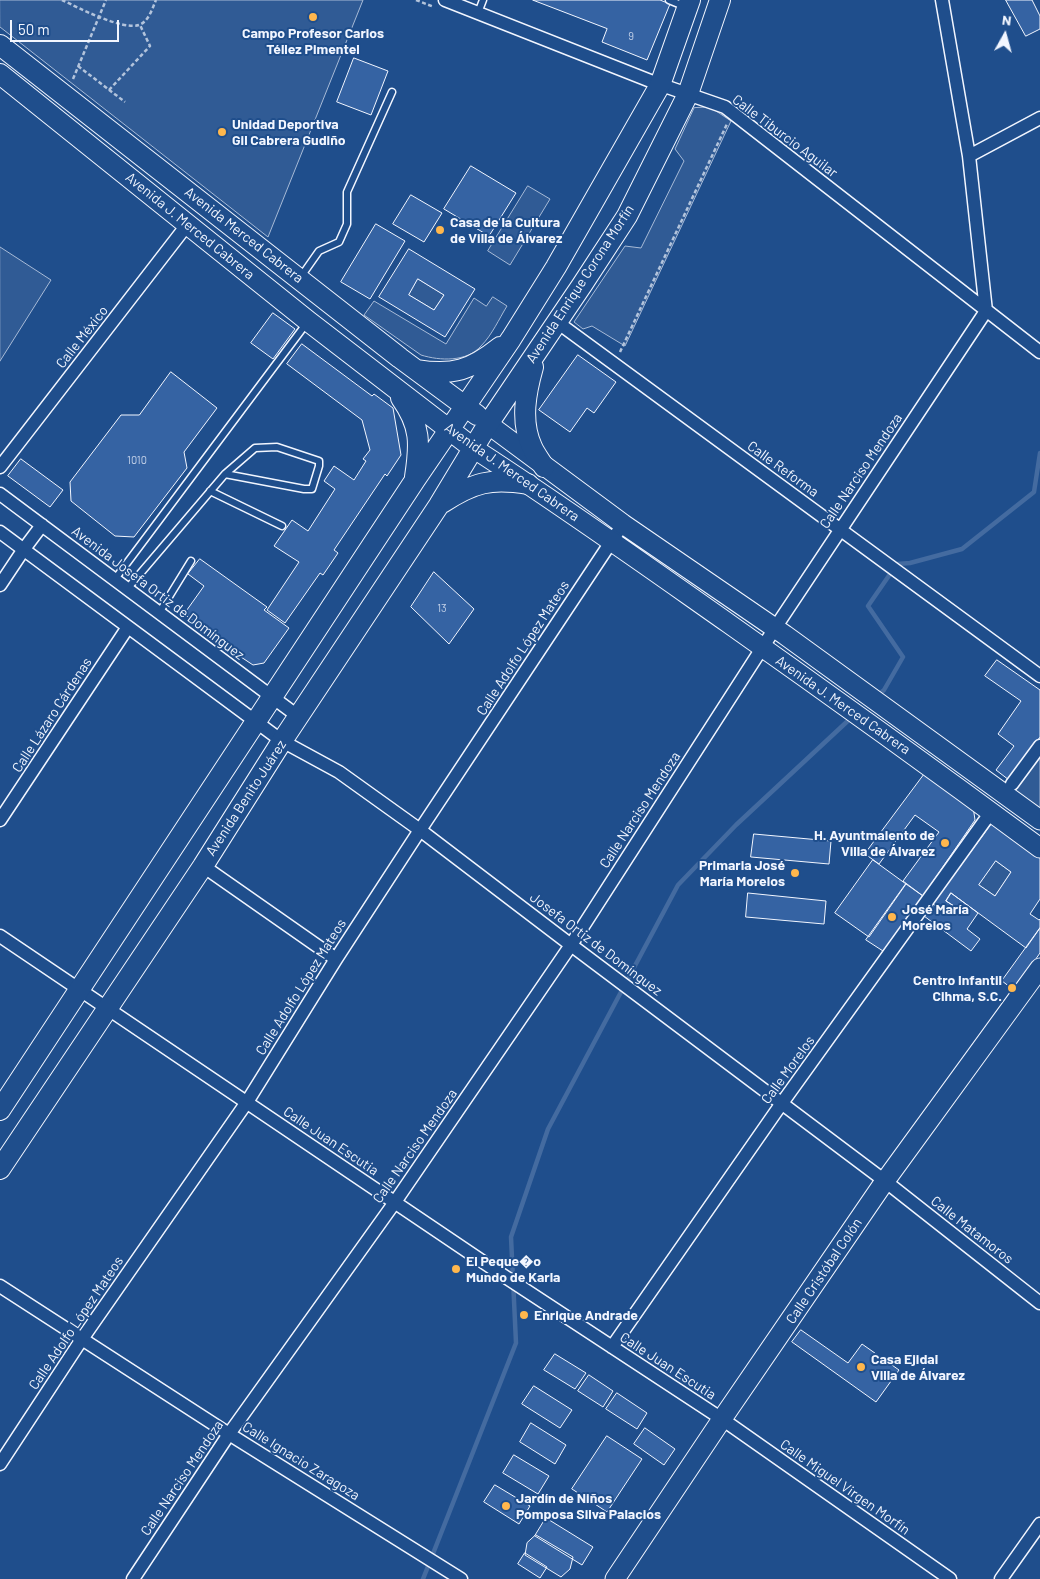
<!DOCTYPE html>
<html>
<head>
<meta charset="utf-8">
<style>
  body { margin:0 }
  #map { position:relative; width:1040px; height:1579px; overflow:hidden; background:#1f4e8c; font-family:Barlow,sans-serif }
  canvas { display:block }
  .north { position:absolute; left:980px; top:10px; width:50px; height:50px; -webkit-text-stroke:4px #1f4e8c; paint-order:stroke; rotate:7deg; font-size:14px; font-weight:700; line-height:20px; text-align:center; color:#f2f6ff }
  .north::after { content:''; display:block; margin:auto; width:18px; height:22px; background:#f2f6ff; clip-path:polygon(50% 0,100% 100%,50% 72%,0 100%) }
  .scale { position:absolute; left:10px; top:20px; width:109px; height:22px; box-sizing:border-box; border:2px solid #f2f6ff; border-top:0; padding-left:6px; font-size:15px; line-height:18px; white-space:nowrap; color:#f2f6ff; -webkit-text-stroke:4px #1f4e8c; paint-order:stroke }
</style>
</head>
<body>
<div id="map">
<canvas width="1040" height="1579"></canvas>
<div class="north">N</div>
<div class="scale">50 m</div>
</div>
<script>
const ctx = document.querySelector('canvas').getContext('2d');
ctx.lineJoin = 'round';
function fillPath(path, color) {
  ctx.fillStyle = color;
  ctx.fill(path, 'evenodd');
}
function strokePath(path, color, width, dash) {
  ctx.strokeStyle = color;
  ctx.lineWidth = width;
  ctx.lineCap = dash ? 'butt' : 'round';
  ctx.setLineDash(dash || []);
  ctx.stroke(path);
}
function write(font, color, halo, rows, align = 'center') {
  ctx.font = font + ' Barlow,sans-serif';
  ctx.lineWidth = 4;
  ctx.setLineDash([]);
  ctx.textBaseline = 'middle';
  ctx.strokeStyle = halo;
  ctx.fillStyle = color;
  for (const [text, x, y, turn = 0] of rows) {
    ctx.save();
    ctx.translate(x, y);
    ctx.rotate((+turn || 0) * Math.PI / 180);
    ctx.textAlign = isNaN(turn) ? turn : align;
    if (halo) ctx.strokeText(text, 0, 0);
    ctx.fillText(text, 0, 0);
    ctx.restore();
  }
}
const green = new Path2D(`
  M 0,0 L 363,0 L 268,237 L 0,27 Z
  M 710,107 L 731,121 L 625,346 L 592,326 L 583,329 L 574,322 L 625,246 L 641,248 L 684,161 L 675,149 L 694,108 Z
  M 528,186 L 550,199 L 510,265 L 488,251 Z
  M 0,247 L 51,280 L 0,361 Z
  M 418,279 L 444,295 L 434,310 L 409,295 Z
  M 493,297 L 507,306 C 499,319 492,335 481,346 C 467,362 440,361 421,355 L 364,315 L 374,301 L 446,344 L 474,298 L 486,306 Z
  M 1040,738 L 1040,813 L 1004,788 Z
  M 996,861 L 1011,872 L 995,896 L 979,885 Z`);
fillPath(green, '#305b95');
strokePath(green, '#a8bbd7', 1);
strokePath(new Path2D(`
  M 877,696 L 884,690 L 903,657 L 868,606 L 897,564 L 910,563 L 962,549 L 1034,492 L 1040,453
  M 423,1579 L 516,1343 L 511,1237 L 548,1129 L 678,885 L 736,825 L 852,717`), '#446ba0', 4.5);
const building = new Path2D(`
  M 533,0 L 660,0 L 670,4 L 647,60 L 602,42 L 607,29 Z
  M 1006,0 L 1032,0 L 1040,16 L 1040,29 L 1026,36 Z
  M 354,58 L 388,71 L 371,115 L 337,102 Z
  M 471,166 L 516,193 L 489,236 L 444,209 Z
  M 411,195 L 442,213 L 424,242 L 393,224 Z
  M 376,224 L 405,241 L 370,299 L 341,282 Z
  M 409,249 L 475,289 L 445,337 L 379,297 ZM 418,279 L 444,295 L 434,310 L 409,295 Z
  M 273,313 L 295,329 L 273,359 L 251,343 Z
  M 302,344 L 372,396 L 374,394 L 393,408 L 401,455 L 387,476 L 385,474 L 334,550 L 338,553 L 323,575 L 320,573 L 285,623 L 267,610 L 299,562 L 274,546 L 292,520 L 308,531 L 335,489 L 324,481 L 334,466 L 354,480 L 366,461 L 363,459 L 370,450 L 362,420 L 287,364 Z
  M 578,355 L 616,382 L 594,413 L 587,408 L 570,432 L 539,410 Z
  M 171,372 L 217,408 L 184,452 L 187,468 L 134,537 L 115,536 L 71,501 L 70,482 L 121,415 L 139,415 Z
  M 21,459 L 63,490 L 50,507 L 8,476 Z
  M 200,559 L 267,607 L 264,610 L 289,628 L 264,663 L 253,665 L 229,649 L 229,647 L 184,614 L 204,586 L 188,574 Z
  M 434,572 L 474,609 L 449,644 L 411,607 Z
  M 997,660 L 1040,690 L 1040,737 L 1009,780 L 996,770 L 1014,746 L 998,734 L 1021,701 L 985,676 Z
  M 926,772 L 973,806 L 975,820 L 923,896 L 903,881 L 939,832 L 915,815 L 879,864 L 865,854 Z
  M 993,822 L 1040,857 L 1040,899 L 1030,914 L 1039,920 L 1040,919 L 1040,928 L 1026,948 L 951,893 L 946,901 L 954,906 L 948,914 L 933,904 ZM 996,861 L 1011,872 L 995,896 L 979,885 Z
  M 754,834 L 831,841 L 829,864 L 751,857 Z
  M 873,860 L 906,884 L 869,937 L 835,913 Z
  M 906,884 L 923,896 L 883,951 L 866,940 Z
  M 748,893 L 826,901 L 824,924 L 746,917 Z
  M 951,893 L 978,913 L 967,929 L 980,939 L 971,951 L 924,916 L 933,904 L 948,914 L 954,906 L 946,901 Z
  M 1040,928 L 1040,953 L 1014,990 L 1002,981 Z
  M 801,1330 L 848,1363 L 862,1344 L 899,1370 L 876,1402 L 792,1342 Z
  M 555,1354 L 586,1373 L 575,1389 L 544,1370 Z
  M 589,1375 L 613,1391 L 603,1407 L 578,1391 Z
  M 534,1386 L 572,1410 L 560,1428 L 522,1404 Z
  M 617,1393 L 647,1413 L 637,1429 L 606,1409 Z
  M 531,1423 L 566,1445 L 555,1464 L 520,1442 Z
  M 645,1428 L 675,1449 L 664,1465 L 634,1444 Z
  M 607,1436 L 642,1459 L 607,1512 L 572,1489 Z
  M 514,1455 L 549,1476 L 538,1494 L 503,1473 Z
  M 495,1485 L 530,1506 L 519,1524 L 484,1502 Z
  M 546,1518 L 593,1547 L 582,1565 L 535,1536 Z
  M 536,1535 L 573,1557 L 570,1569 L 561,1577 L 525,1555 L 527,1543 Z
  M 525,1553 L 547,1567 L 540,1578 L 518,1564 Z`);
fillPath(building, '#3563a3');
strokePath(building, '#f2f6ff', 1);
const lane = new Path2D(`
  M 669,0 L 686,7
  M 478,13 L 483,0
  M 300,278 L 319,251 L 339,242 L 347,224 L 347,192 L 392,92
  M 210,491 L 282,526
  M 115,579 L 306,324
  M 127,589 L 225,474 L 255,448 L 277,447 L 319,461 L 319,466 L 312,489 L 304,489 L 225,474
  M 159,613 L 191,561`);
const street = new Path2D(`
  M 445,0 L 653,82 L 725,107 L 1040,352
  M 969,156 L 1040,118
  M 557,322 L 1040,676
  M 0,467 L 187,225
  M 0,494 L 299,717
  M 0,532 L 282,741 L 339,772 L 420,830 L 571,945 L 885,1181 L 1040,1303
  M 0,585 L 24,549 L 42,525
  M 1012,784 L 1040,746
  M 0,820 L 128,627
  M 203,866 L 336,959
  M 0,936 L 504,1276 L 722,1419 L 950,1579
  M 0,1286 L 229,1434 L 461,1579
  M 612,1347 L 782,1103 L 991,812
  M 0,1464 L 82,1339 L 247,1102 L 336,959 L 420,830 L 623,524
  M 133,1579 L 229,1434 L 395,1202 L 571,945 L 775,628 L 986,311 L 969,156 L 942,0
  M 1001,1579 L 1040,1524`);
const secondary = new Path2D(`
  M 488,424 L 623,524 L 785,635 L 1040,820
  M 473,448 C 560,504 644,564 728,623 C 833,697 937,772 1040,848
  M 615,1579 L 722,1419 L 885,1181 L 1040,968`);
const primary = new Path2D(`
  M 0,45 L 400,358 L 477,415
  M 0,74 L 308,321 L 473,448
  M 533,367 C 526,392 520,421 532,447 C 535,454 540,460 544,467
  M 417,370 C 453,376 471,370 500,347
  M 401,398 C 421,426 420,444 415,477
  M 442,503 C 474,482 491,478 528,484
  M 0,1110 L 415,480 L 511,339 L 556,267 L 660,85 L 690,0
  M 0,1169 L 203,866 L 282,741 L 439,505 L 488,424 L 582,285 L 627,216 L 688,94 L 720,0`);
strokePath(lane, '#f2f6ff', 9);
strokePath(street, '#f2f6ff', 15);
strokePath(secondary, '#f2f6ff', 21);
strokePath(primary, '#f2f6ff', 22);
strokePath(new Path2D(`
  M 62,0 C 79,8 121,30 139,25 C 149,21 152,9 156,0
  M 416,0 L 434,7
  M 78,66 L 125,102
  M 73,79 L 106,0
  M 109,90 L 150,46 L 140,25
  M 620,352 L 727,124`), '#b3c4dc', 2.5, [4, 2.5]);
strokePath(lane, '#1f4e8c', 6);
strokePath(street, '#1f4e8c', 12);
strokePath(secondary, '#1f4e8c', 19);
strokePath(primary, '#1f4e8c', 20);
for (const [x, y, r, color] of [
  [313,17,5,"#ffb74d"],
  [222,132,5,"#ffb74d"],
  [440,230,5,"#ffb74d"],
  [945,843,5,"#ffb74d"],
  [795,873,5,"#ffb74d"],
  [892,917,5,"#ffb74d"],
  [1012,988,5,"#ffb74d"],
  [456,1269,5,"#ffb74d"],
  [524,1315,5,"#ffb74d"],
  [861,1367,5,"#ffb74d"],
  [506,1506,5,"#ffb74d"]
]) {
  const dot = new Path2D();
  dot.arc(x, y, r, 0, 2 * Math.PI);
  ctx.fillStyle = color;
  ctx.fill(dot);
  strokePath(dot, '#1f4e8c', 2);
}
write('11px', '#c3d1e8', null, [
  ["9",631,36],
  ["1010",137,460],
  ["13",442,608]
]);
write('bold 14px', '#f2f6ff', '#1f4e8c', [
  ["Campo Profesor Carlos",313,33,"center"],
  ["Téllez Pimentel",313,49,"center"],
  ["Unidad Deportiva",232,124],
  ["Gil Cabrera Gudiño",232,140],
  ["Casa de la Cultura",450,222],
  ["de Villa de Álvarez",450,238],
  ["H. Ayuntmaiento de",935,835,"right"],
  ["Villa de Álvarez",935,851,"right"],
  ["Primaria José",785,865,"right"],
  ["María Morelos",785,881,"right"],
  ["José María",902,909],
  ["Morelos",902,925],
  ["Centro Infantil",1002,980,"right"],
  ["Cihma, S.C.",1002,996,"right"],
  ["El Peque�o",466,1261],
  ["Mundo de Karla",466,1277],
  ["Enrique Andrade",534,1315],
  ["Casa Ejidal",871,1359],
  ["Villa de Álvarez",871,1375],
  ["Jardín de Niños",516,1498],
  ["Pomposa Silva Palacios",516,1514]
], 'left');
write('14px', '#f2f6ff', '#1f4e8c', [
  ["Calle Tiburcio Aguilar",785,136,37],
  ["Avenida J. Merced Cabrera",190,226,39],
  ["Avenida Merced Cabrera",244,235,38],
  ["Avenida Enrique Corona Morfín",580,284,-57],
  ["Calle México",82,337,-52],
  ["Calle Reforma",783,469,36],
  ["Calle Narciso Mendoza",861,471,-56],
  ["Avenida J. Merced Cabrera",512,472,35],
  ["Avenida Josefa Ortiz de Domínguez",158,593,37],
  ["Calle Adolfo López Mateos",523,648,-57],
  ["Avenida J. Merced Cabrera",843,705,35],
  ["Calle Lázaro Cárdenas",52,715,-57],
  ["Avenida Benito Juárez",246,798,-57],
  ["Calle Narciso Mendoza",640,810,-57],
  ["Josefa Ortiz de Domínguez",596,944,37],
  ["Calle Adolfo López Mateos",301,987,-58],
  ["Calle Morelos",788,1070,-54],
  ["Calle Juan Escutia",331,1141,34],
  ["Calle Narciso Mendoza",415,1146,-55],
  ["Calle Matamoros",972,1230,38],
  ["Calle Cristóbal Colón",824,1271,-56],
  ["Calle Adolfo López Mateos",76,1323,-56],
  ["Calle Juan Escutia",668,1366,33],
  ["Calle Ignacio Zaragoza",301,1461,32],
  ["Calle Narciso Mendoza",182,1478,-56],
  ["Calle Miguel Virgen Morfín",845,1487,35]
]);
</script>
</body>
</html>
